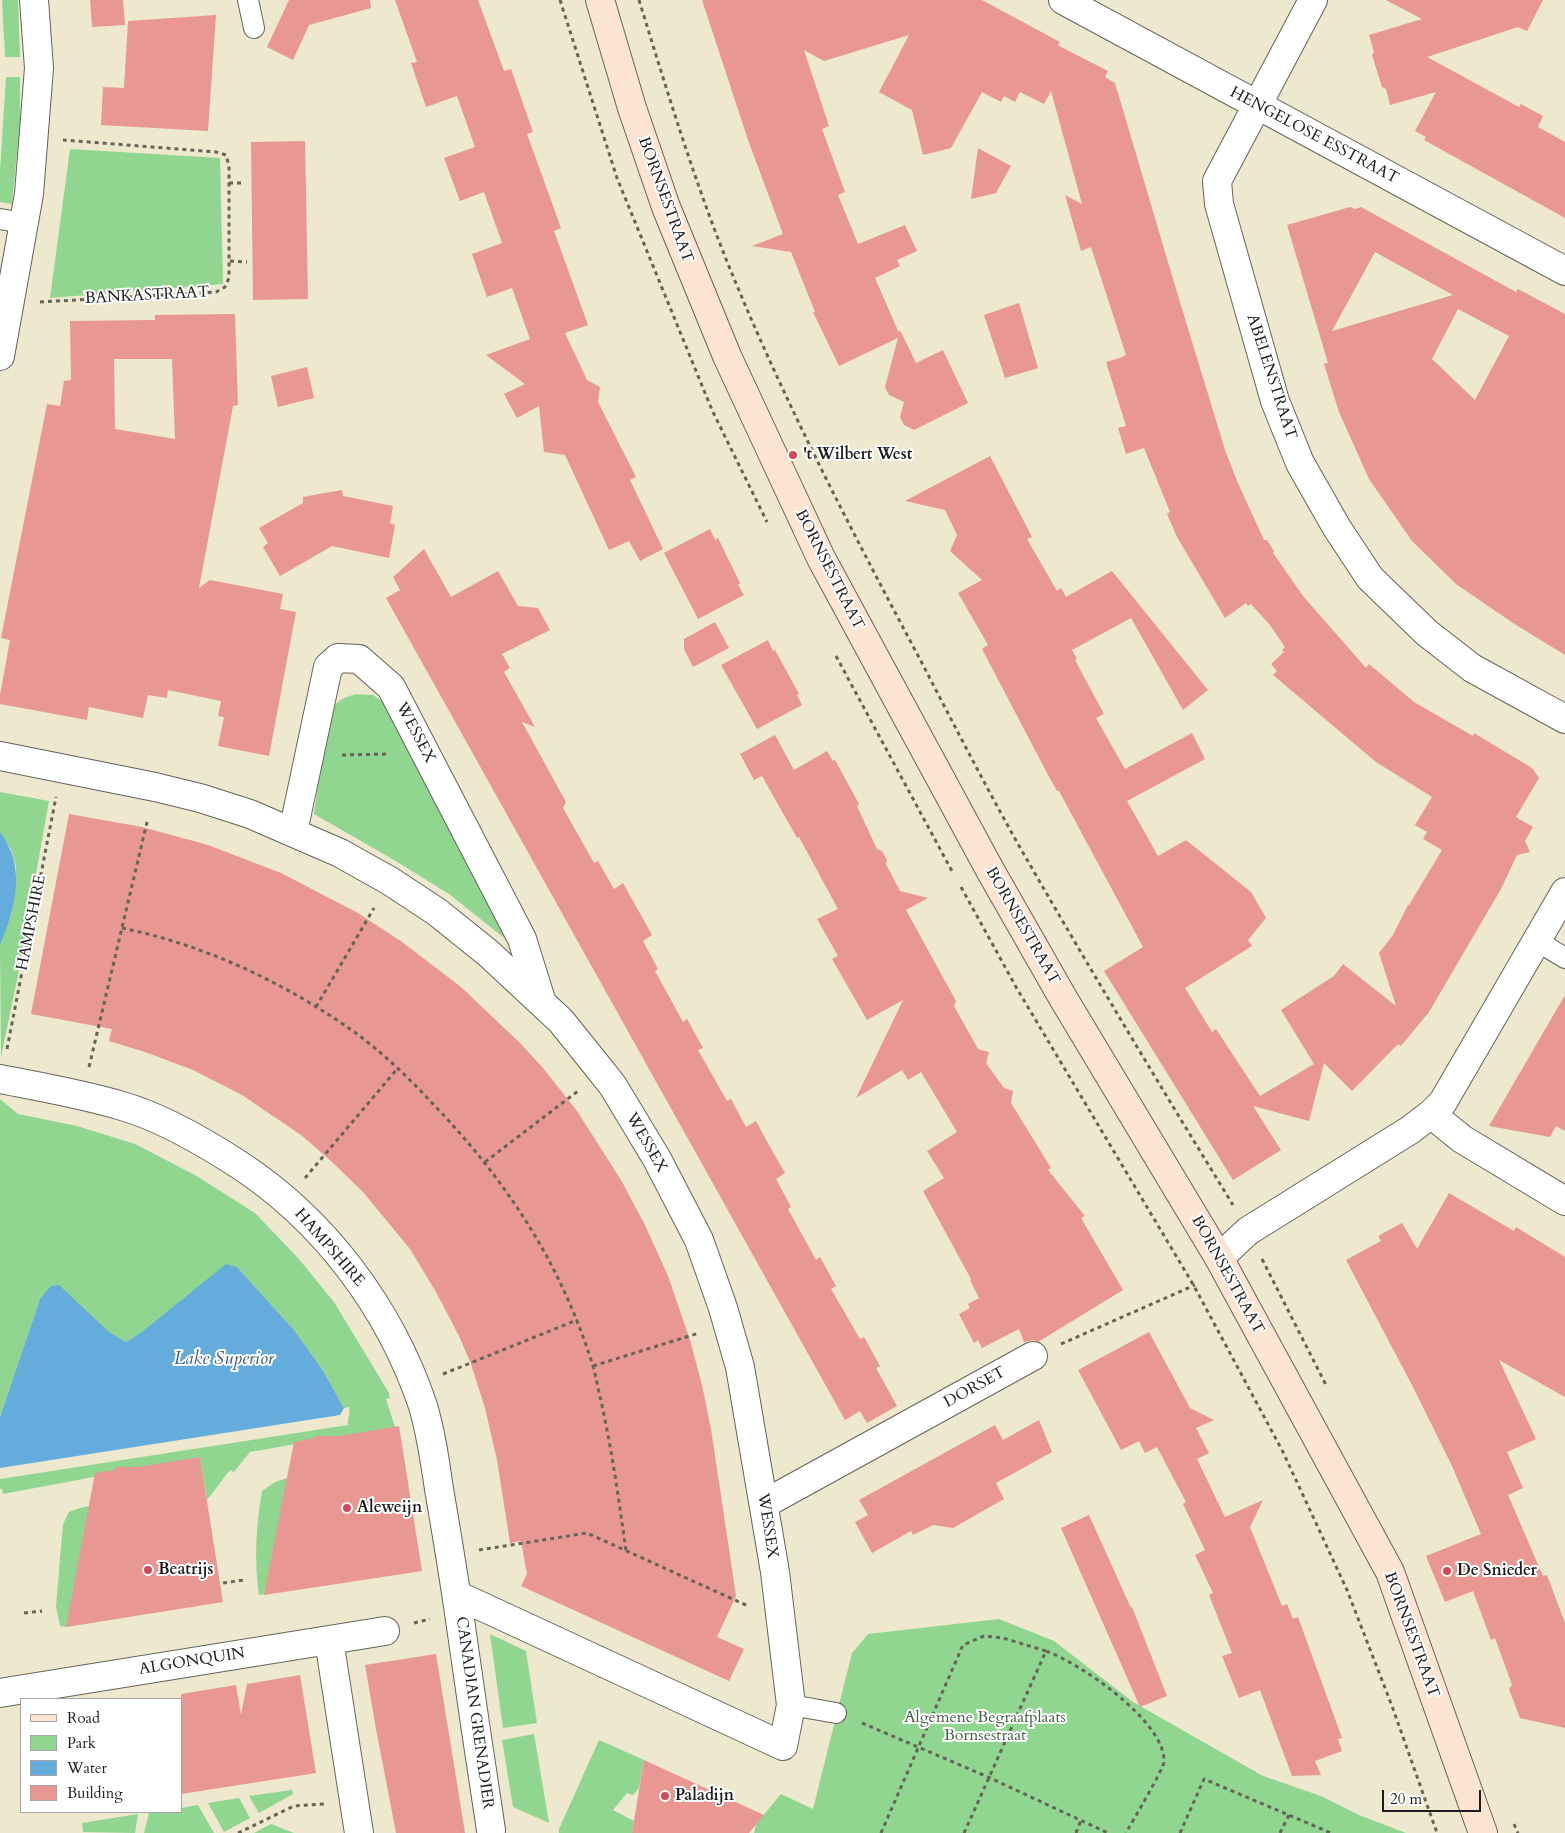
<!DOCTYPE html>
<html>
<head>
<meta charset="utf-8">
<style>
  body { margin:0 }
  #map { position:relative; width:1565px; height:1833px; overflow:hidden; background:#ede8ce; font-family:Cardo,serif }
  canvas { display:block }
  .legend { position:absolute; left:20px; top:1698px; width:162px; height:115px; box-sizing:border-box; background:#fff; border:1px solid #a4a4a4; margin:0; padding:6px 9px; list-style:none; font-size:15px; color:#1c1c1c }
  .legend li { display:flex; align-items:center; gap:10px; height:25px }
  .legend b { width:25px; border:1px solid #a4a4a4 }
  .scale { position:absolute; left:1382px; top:1790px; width:99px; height:22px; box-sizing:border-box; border:2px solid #1c1c1c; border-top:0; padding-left:6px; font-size:15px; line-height:18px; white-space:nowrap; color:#1c1c1c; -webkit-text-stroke:4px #fff; paint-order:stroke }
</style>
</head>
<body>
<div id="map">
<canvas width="1565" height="1833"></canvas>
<ul class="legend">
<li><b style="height:6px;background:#fde4d1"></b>Road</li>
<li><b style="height:14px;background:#90d690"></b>Park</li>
<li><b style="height:14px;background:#64acdb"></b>Water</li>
<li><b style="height:14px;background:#e89793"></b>Building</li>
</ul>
<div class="scale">20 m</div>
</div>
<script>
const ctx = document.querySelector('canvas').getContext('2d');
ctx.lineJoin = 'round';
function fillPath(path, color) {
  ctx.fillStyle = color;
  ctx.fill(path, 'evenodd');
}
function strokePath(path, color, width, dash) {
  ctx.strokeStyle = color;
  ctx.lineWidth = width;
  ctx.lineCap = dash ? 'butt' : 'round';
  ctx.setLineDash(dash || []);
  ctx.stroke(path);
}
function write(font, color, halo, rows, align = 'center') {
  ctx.font = font + ' Cardo,serif';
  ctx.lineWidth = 4;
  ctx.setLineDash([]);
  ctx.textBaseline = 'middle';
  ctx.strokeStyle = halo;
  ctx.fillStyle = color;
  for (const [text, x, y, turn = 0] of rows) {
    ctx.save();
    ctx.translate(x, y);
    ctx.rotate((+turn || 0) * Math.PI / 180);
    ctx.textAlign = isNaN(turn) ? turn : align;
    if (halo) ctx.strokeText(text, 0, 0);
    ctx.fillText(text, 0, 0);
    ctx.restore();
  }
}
fillPath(new Path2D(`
  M 2,0 L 18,0 L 20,57 L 5,57 Z
  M 6,77 L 20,77 L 20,122 L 12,204 L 0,202 L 0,171 Z
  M 70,149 L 220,158 L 223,284 L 50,298 Z
  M 356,694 L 373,695 L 386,704 L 508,941 L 449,894 L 394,860 L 314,814 L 327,718 C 335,702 339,699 356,694 Z
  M 0,792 L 49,801 L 18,975 L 1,1057 L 0,945 L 11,914 L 15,893 L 16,867 L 11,849 L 0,832 Z
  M 0,1099 L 18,1114 L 77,1126 L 135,1144 L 195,1175 L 255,1213 L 298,1258 L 334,1302 L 389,1393 L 390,1398 L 386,1399 L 395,1427 L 250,1452 L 234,1472 L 230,1470 L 207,1500 L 200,1457 L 3,1494 L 2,1489 L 0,1489 L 0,1479 L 348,1425 C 347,1418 351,1414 349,1407 L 344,1408 L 322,1369 L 294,1330 L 237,1267 L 142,1332 L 126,1342 L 40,1299 L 0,1417 Z
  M 303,1473 L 313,1584 L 259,1595 C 254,1560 256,1526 262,1491 L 275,1482 Z
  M 104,1502 L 115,1619 L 66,1627 L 60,1626 L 56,1607 L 63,1524 L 69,1512 L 77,1509 Z
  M 999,1619 L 1054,1641 L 1133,1702 L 1263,1776 L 1321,1796 L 1359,1815 L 1406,1833 L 754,1833 L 756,1824 L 781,1794 L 813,1809 L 852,1653 L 868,1634 Z
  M 490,1634 L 526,1651 L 537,1723 L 503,1728 Z
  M 534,1734 L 549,1823 L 513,1807 L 502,1740 Z
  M 599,1740 L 644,1760 L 639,1788 L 633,1795 L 627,1793 L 613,1810 L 634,1821 L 632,1833 L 559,1833 L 559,1829 Z
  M 292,1790 L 293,1794 L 259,1813 L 249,1796 Z
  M 239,1798 L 250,1818 L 224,1832 L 208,1803 Z
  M 198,1805 L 214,1833 L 144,1833 L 149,1813 L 181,1812 L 181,1808 Z
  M 138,1814 L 135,1833 L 83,1832 L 82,1823 Z
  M 271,1824 L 294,1833 L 254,1833 Z`), '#90d690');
fillPath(new Path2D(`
  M 0,832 C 27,866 15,910 0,945 Z
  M 226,1264 L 237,1267 L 294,1330 L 322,1369 L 344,1408 L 340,1415 L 0,1468 L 0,1417 L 40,1299 L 51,1286 L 59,1285 L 110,1333 L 126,1342 L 142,1332 Z`), '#64acdb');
fillPath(new Path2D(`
  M 90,0 L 123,0 L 125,25 L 92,27 Z
  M 289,0 L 370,0 L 371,8 L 309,25 L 293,60 L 267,47 Z
  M 395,0 L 478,0 L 504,71 L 511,69 L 533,132 L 527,134 L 561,228 L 554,231 L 588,325 L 565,333 L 587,380 L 600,387 L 598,402 L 636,477 L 630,480 L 663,549 L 640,561 L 629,541 L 609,550 L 565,455 L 544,452 L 539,406 L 517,418 L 504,394 L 525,384 L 486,355 L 530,339 L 512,288 L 487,297 L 472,254 L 502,243 L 484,192 L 460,201 L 444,158 L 475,147 L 457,96 L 426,107 L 411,63 L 417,62 Z
  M 702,0 L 982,0 L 1060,42 L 1058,45 L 1061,47 L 1108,71 L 1105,77 L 1115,83 L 1176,289 L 1225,450 L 1237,481 L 1264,540 L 1267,540 L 1274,551 L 1273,553 L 1303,596 L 1366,668 L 1369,664 L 1414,702 L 1473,736 L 1474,733 L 1532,768 L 1539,778 L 1516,817 L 1533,827 L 1525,841 L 1530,852 L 1517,855 L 1501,889 L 1429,1012 L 1401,1046 L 1398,1044 L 1352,1091 L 1324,1063 L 1309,1121 L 1253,1106 L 1281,1150 L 1233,1180 L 1104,971 L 1143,947 L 1059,791 L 1057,791 L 1047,773 L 982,649 L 988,645 L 958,593 L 982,580 L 950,551 L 957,535 L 945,510 L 905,501 L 990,456 L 1032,537 L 1027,539 L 1057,591 L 1061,588 L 1066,597 L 1112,571 L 1208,690 L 1183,710 L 1131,618 L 1072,650 L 1077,659 L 1075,660 L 1104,714 L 1096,718 L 1125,769 L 1192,733 L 1205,759 L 1127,801 L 1158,856 L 1186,840 L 1251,892 L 1266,918 L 1248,940 L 1252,946 L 1185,988 L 1212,1032 L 1216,1029 L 1260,1096 L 1314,1064 L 1281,1010 L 1334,976 L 1343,964 L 1396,1006 L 1379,953 L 1393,935 L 1408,905 L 1409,905 L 1442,850 L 1423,839 L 1427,832 L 1415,825 L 1432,797 L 1376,762 L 1273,675 L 1277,671 L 1271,664 L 1284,652 L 1282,650 L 1285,647 L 1270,625 L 1251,604 L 1248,606 L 1246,603 L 1225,618 L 1177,537 L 1167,514 L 1170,512 L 1144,448 L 1126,454 L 1118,428 L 1126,426 L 1106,362 L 1123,357 L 1123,356 L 1126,355 L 1091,247 L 1081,251 L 1065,195 L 1082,204 L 1051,91 L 1044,104 L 1020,92 L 1015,102 L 1004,96 L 1001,102 L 982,92 L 951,148 L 923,155 L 912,110 L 879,92 L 909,35 L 824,61 L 804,50 L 829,126 L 822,129 L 845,192 L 838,195 L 858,244 L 905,225 L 917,251 L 897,260 L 900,266 L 875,278 L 899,333 L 900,330 L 916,363 L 943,350 L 968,403 L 914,430 L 904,425 L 900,417 L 904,402 L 889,395 L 885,387 L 898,338 L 839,366 L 813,312 L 815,312 L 791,252 L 752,246 L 783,234 L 748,140 Z
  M 1386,0 L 1543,0 L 1527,31 L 1518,27 L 1427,57 L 1519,107 L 1521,104 L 1543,116 L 1538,127 L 1565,142 L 1565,218 L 1424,140 L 1426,137 L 1415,131 L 1436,92 L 1390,105 L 1386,89 L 1382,87 L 1372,55 L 1374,52 L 1369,35 L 1422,19 Z
  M 216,15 L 208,131 L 101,125 L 103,87 L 124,88 L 128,21 Z
  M 305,141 L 308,299 L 253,300 L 251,142 Z
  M 978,148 L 1011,166 L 996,193 L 971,199 Z
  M 1350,207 L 1355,209 L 1361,207 L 1516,292 L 1518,289 L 1565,314 L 1565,655 L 1513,623 L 1456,584 L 1412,541 L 1369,479 L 1339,412 L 1324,364 L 1328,363 L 1287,225 ZM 1375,252 L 1453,295 L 1332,331 ZM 1458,309 L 1509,336 L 1475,400 L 1432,359 Z
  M 1019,303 L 1038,368 L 1005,378 L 984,315 Z
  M 235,314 L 238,405 L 233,406 L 199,588 L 210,580 L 283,594 L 280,609 L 296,612 L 269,756 L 218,746 L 224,717 L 218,716 L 221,701 L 168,690 L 167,698 L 148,695 L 143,718 L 89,707 L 87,720 L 0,704 L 0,695 L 10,640 L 1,638 L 47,404 L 60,406 L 64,381 L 71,380 L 70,321 L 155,320 L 155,315 ZM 114,359 L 172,359 L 175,439 L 115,429 Z
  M 307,367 L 314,398 L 278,407 L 271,376 Z
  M 342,490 L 343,496 L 393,506 L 390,523 L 395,525 L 389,558 L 332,546 L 280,576 L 263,547 L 268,543 L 259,528 L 303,503 L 303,497 Z
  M 710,529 L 715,540 L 718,538 L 740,583 L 738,585 L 744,595 L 698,619 L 664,553 Z
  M 424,549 L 451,597 L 498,571 L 518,606 L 538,608 L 550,630 L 502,654 L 510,668 L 504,672 L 535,727 L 522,722 L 566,802 L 563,808 L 594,863 L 598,861 L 614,889 L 623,883 L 652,935 L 643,941 L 658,969 L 655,971 L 683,1022 L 687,1019 L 703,1048 L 698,1050 L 727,1101 L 731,1099 L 746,1127 L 756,1121 L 770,1147 L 785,1173 L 776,1179 L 791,1207 L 788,1209 L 816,1260 L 820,1257 L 836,1286 L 831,1289 L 860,1339 L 864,1337 L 880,1366 L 876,1368 L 897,1406 L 867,1423 L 860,1411 L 845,1420 L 386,598 L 400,590 L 393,577 Z
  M 715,622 L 729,648 L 693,667 L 684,649 L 684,639 Z
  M 768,640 L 773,651 L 775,650 L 799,694 L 797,695 L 802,705 L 757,729 L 721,665 Z
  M 775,735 L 794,770 L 827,751 L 833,761 L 835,760 L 859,804 L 857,806 L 862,817 L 877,849 L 882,851 L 887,860 L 886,864 L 900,891 L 928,898 L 906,910 L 956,1001 L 954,1006 L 978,1049 L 989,1052 L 986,1063 L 1004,1088 L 1013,1091 L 1011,1103 L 1051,1168 L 1048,1170 L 1085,1216 L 1081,1218 L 1123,1290 L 1038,1342 L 1033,1340 L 1024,1342 L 1019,1329 L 982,1348 L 978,1340 L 974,1343 L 959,1314 L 970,1308 L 968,1304 L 979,1298 L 970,1280 L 971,1279 L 923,1191 L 944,1178 L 927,1151 L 957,1132 L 921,1072 L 908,1080 L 902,1070 L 856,1098 L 903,1000 L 867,1020 L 832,959 L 838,956 L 817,919 L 838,909 L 799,837 L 797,838 L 762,776 L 754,780 L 740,754 Z
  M 69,814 L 142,827 L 208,845 L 281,873 L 358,913 L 402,942 L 461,987 L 520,1043 L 543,1068 L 577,1111 L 621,1180 L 645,1225 L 668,1276 L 690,1340 L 702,1385 L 711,1429 L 736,1596 L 717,1637 L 744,1649 L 729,1681 L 521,1586 L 527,1574 L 521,1541 L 510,1543 L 497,1460 L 485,1408 L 471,1364 L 459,1336 L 436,1292 L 410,1249 L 363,1192 L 331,1161 L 301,1135 L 242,1095 L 193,1070 L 145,1052 L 109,1041 L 112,1029 L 31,1014 Z
  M 1565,995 L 1565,1131 L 1556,1126 L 1550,1137 L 1489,1126 Z
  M 1449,1193 L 1514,1231 L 1516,1227 L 1565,1257 L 1565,1397 L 1499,1360 L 1536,1439 L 1507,1452 L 1523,1488 L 1508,1495 L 1543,1576 L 1547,1575 L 1565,1623 L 1565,1728 L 1520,1718 L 1509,1689 L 1512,1685 L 1495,1638 L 1491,1640 L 1473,1591 L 1445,1602 L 1426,1556 L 1481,1534 L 1452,1466 L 1413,1387 L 1346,1260 L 1381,1241 L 1378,1236 L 1402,1223 L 1417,1249 Z
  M 1149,1332 L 1190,1408 L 1214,1420 L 1196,1428 L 1209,1453 L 1197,1459 L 1225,1517 L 1263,1500 L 1250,1527 L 1282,1606 L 1287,1604 L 1293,1619 L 1298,1617 L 1342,1738 L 1338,1739 L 1342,1751 L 1315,1761 L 1321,1775 L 1292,1776 L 1260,1690 L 1239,1698 L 1222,1656 L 1232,1653 L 1209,1595 L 1213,1593 L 1195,1555 L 1205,1550 L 1183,1504 L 1186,1502 L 1157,1447 L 1145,1453 L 1139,1441 L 1121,1450 L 1078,1370 Z
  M 1039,1420 L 1052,1452 L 996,1483 L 1004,1499 L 953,1528 L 933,1525 L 913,1535 L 911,1531 L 872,1553 L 855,1522 L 868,1515 L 859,1500 L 995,1425 L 1003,1440 Z
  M 399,1426 L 422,1571 L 264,1595 L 294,1442 L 314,1438 L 315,1436 L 339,1436 Z
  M 200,1457 L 223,1602 L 66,1627 L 95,1473 L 115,1470 L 115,1467 L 138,1467 Z
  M 1089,1515 L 1131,1608 L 1132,1607 L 1167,1696 L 1140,1707 L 1061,1528 Z
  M 436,1654 L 465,1833 L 396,1833 L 376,1729 L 365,1665 Z
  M 300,1675 L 316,1773 L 181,1794 L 181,1694 L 236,1685 L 241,1715 L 247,1684 Z
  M 644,1760 L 727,1798 L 764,1815 L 749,1833 L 632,1833 Z`), '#e89793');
const lane = new Path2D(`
  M 248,0 L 254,28
  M 0,219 L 25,223
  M 1537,941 L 1565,958
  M 791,1705 L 836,1713`);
const street = new Path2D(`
  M 1063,0 L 1565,271
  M 1313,0 L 1217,181 L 1219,204 L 1275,401 L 1300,463 L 1337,528 L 1370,578 L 1427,633 L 1472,668 L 1565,719
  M 0,356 L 29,194 L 39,68 L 34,0
  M 0,756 L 155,787 L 200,798 L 250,814 L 340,853 L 390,881 L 437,912 L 488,953 L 561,1021 L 602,1072 L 613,1086 L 657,1159 L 699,1240 L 723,1308 L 740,1367 L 775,1572 L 791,1705 L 783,1746 L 457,1595
  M 293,832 L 328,667 L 338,658 L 359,659 L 391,687 L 522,939 L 541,1000
  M 0,1079 C 40,1087 82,1094 122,1106 C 161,1117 204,1142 238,1164 C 324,1220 390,1308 423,1406 C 431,1433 435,1461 439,1489 C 446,1530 453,1571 459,1613 C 469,1685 480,1758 491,1830
  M 1431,1114 L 1462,1139 L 1565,1201
  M 1219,1258 L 1248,1231 L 1410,1130 L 1431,1114 L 1443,1102 L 1565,892
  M 764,1504 L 1033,1356
  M 329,1640 L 359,1833
  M 0,1693 L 385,1631`);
const secondary = new Path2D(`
  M 600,0 L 632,108 L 666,207 L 727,356 L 821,558 L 990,870 L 1063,998 L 1219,1258 L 1390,1572 L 1483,1833`);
strokePath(lane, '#65635a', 22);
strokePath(street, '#65635a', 30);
strokePath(secondary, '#65635a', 30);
strokePath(new Path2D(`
  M 560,0 L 617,178 L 712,410 L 767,522
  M 639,0 C 669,97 698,194 738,288 C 792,417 857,541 923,665 C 954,725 985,785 1018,844 C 1088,966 1160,1086 1233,1205
  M 229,183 L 245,183
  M 230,261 L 247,262
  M 40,302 L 216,292 L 225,287 L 229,278 L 229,166 L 226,155 L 216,152 L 63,140
  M 836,656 L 953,873
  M 342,755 L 390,754
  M 961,887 L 1016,987 L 1194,1286 L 1283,1452 L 1347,1590 L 1392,1706 L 1437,1833
  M 122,928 C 205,945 283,982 353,1031 C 382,1052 409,1078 433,1104 C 506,1180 560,1262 592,1363 C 596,1376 598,1389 601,1401 C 612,1450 619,1501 626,1551
  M 316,1007 L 374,908
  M 7,1049 L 56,797
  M 89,1067 L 148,818
  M 485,1162 L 578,1091
  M 305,1178 L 398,1068
  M 1262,1259 L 1326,1385
  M 1061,1344 L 1195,1285
  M 593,1366 L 699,1333
  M 443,1374 L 577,1320
  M 479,1550 L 587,1533 L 748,1606
  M 223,1583 L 244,1580
  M 24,1613 L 42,1611
  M 414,1623 L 430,1619
  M 862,1723 L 988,1777 L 1108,1833
  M 1514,1824 L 1518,1833
  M 238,1833 L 294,1806 L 324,1804
  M 881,1833 L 963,1645 L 984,1636 L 1003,1638 L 1046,1651
  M 964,1833 L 1046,1651 C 1080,1663 1166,1722 1164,1762 C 1163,1770 1132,1822 1126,1833
  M 1076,1833 L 1081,1820
  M 1180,1833 L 1204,1779 L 1331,1833
  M 1280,1833 L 1289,1815`), '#65635a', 3, [4, 4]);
strokePath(lane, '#fff', 20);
strokePath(street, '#fff', 28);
strokePath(secondary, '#fde4d1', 28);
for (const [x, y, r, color] of [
  [793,455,5,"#d1495b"],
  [347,1508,5,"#d1495b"],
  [148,1570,5,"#d1495b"],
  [1447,1571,5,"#d1495b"],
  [665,1796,5,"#d1495b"]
]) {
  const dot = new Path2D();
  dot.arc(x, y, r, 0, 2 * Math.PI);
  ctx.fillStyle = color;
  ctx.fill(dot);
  strokePath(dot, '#fff', 2);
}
write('16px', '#1c1c1c', '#fff', [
  ["HENGELOSE ESSTRAAT",1314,136,28],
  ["BORNSESTRAAT",665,200,70],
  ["BANKASTRAAT",147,296,-3],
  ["ABELENSTRAAT",1271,377,72],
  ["BORNSESTRAAT",829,570,63],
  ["WESSEX",415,733,62],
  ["HAMPSHIRE",32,923,-79],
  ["BORNSESTRAAT",1022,926,60],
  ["WESSEX",646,1143,60],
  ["HAMPSHIRE",329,1248,49],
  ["BORNSESTRAAT",1227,1275,61],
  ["DORSET",975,1388,-29],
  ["WESSEX",767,1526,81],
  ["BORNSESTRAAT",1411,1635,70],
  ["ALGONQUIN",192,1662,-9],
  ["CANADIAN GRENADIER",474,1713,82]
]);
write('bold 16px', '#1c1c1c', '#fff', [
  ["'t Wilbert West",803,455],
  ["Aleweijn",357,1508],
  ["Beatrijs",158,1570],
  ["De Snieder",1457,1571],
  ["Paladijn",675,1796]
], 'left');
write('16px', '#455d45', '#fff', [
  ["Algemene Begraafplaats",985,1718],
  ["Bornsestraat",985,1736]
]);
write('italic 18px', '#3c5d72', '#fff', [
  ["Lake Superior",224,1360]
]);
</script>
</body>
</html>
